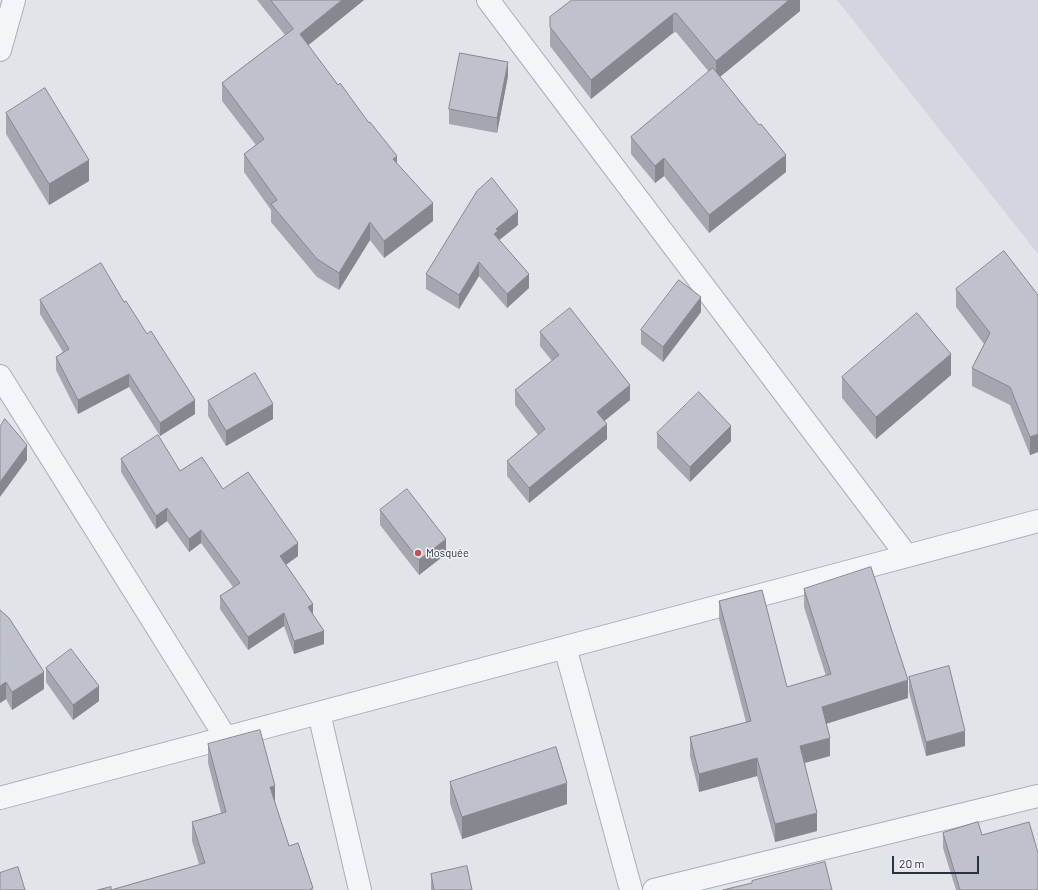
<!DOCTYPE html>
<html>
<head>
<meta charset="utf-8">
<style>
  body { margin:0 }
  #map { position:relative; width:1038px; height:890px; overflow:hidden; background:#e1e4e9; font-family:Barlow,sans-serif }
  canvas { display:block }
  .scale { position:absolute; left:892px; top:856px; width:87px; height:18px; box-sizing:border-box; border:2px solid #2a3040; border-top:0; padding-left:5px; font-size:12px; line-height:14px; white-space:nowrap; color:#2a3040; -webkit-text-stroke:3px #f1f3f7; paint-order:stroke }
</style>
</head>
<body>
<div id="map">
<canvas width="1038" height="890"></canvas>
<div class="scale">20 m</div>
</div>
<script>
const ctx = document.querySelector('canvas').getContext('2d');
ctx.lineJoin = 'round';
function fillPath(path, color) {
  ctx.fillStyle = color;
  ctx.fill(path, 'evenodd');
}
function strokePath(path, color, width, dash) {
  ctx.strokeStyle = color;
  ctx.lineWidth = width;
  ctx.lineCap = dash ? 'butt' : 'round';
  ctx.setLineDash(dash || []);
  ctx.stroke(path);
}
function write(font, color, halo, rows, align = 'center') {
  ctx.font = font + ' Barlow,sans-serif';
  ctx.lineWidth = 3;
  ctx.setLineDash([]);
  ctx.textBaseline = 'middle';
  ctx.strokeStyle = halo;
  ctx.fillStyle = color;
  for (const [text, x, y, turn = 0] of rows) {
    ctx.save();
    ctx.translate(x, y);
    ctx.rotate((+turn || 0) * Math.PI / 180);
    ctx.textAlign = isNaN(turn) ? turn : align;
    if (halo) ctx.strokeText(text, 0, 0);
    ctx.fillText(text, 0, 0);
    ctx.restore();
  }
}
fillPath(new Path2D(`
  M 837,0 L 1038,0 L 1038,254 Z`), '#d3d6de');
const minor = new Path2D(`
  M 488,0 L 907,556
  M 0,50 L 14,0
  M 0,376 L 226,738
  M 565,647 L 631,890
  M 319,713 L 360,890
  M 0,798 L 1038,521
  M 654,890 L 1038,796`);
strokePath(minor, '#aaaeb6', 24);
strokePath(minor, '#f4f5f8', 22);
fillPath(new Path2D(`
  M 257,0 L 364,0 L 308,45 L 397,163 L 433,221 L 384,258 L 370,240 L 339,290 L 317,277 L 271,222 L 271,210 L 244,172 L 244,154 L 256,145 L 222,101 L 222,83 L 285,35 Z
  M 800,0 L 800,11 L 720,77 L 786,172 L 709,233 L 664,176 L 655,183 L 631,154 L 631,137 L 709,72 L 676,32 L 673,33 L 591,99 L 550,46 L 550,27 Z
  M 508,76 L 497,133 L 449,124 L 449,109 Z
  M 6,113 L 89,181 L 49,205 L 6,134 Z
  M 518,225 L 499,240 L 529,288 L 507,308 L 479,276 L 459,309 L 426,289 L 426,274 Z
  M 956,289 L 1038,295 L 1038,452 L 1030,455 L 1010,405 L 972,386 L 972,368 L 984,344 L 956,307 Z
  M 40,300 L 124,302 L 195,414 L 160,436 L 129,387 L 78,414 L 56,370 L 56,357 L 63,352 L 40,314 Z
  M 701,312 L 663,362 L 641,344 L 641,330 Z
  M 540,332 L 630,400 L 604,421 L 607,439 L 529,503 L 507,476 L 507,461 L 538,435 L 515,405 L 515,390 L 552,361 L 540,346 Z
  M 951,375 L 876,439 L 842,398 L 842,377 Z
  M 208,401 L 273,419 L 226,446 L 208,416 Z
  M 657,433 L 731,441 L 690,482 L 657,448 Z
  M 121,459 L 180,471 L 223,489 L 298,556 L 286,565 L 313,614 L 324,644 L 294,654 L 284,626 L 248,650 L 220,609 L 220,596 L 233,587 L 201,543 L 189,552 L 167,521 L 156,529 L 121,472 Z
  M 380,510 L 446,554 L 419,575 L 380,525 Z
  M 804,589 L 908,698 L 826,724 L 830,756 L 805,763 L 817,831 L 775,842 L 757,776 L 699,792 L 690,756 L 690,737 L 746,722 L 719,619 L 719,601 L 787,687 L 826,676 L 804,607 Z
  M 0,610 L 44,689 L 12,710 L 6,699 L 0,703 Z
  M 46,668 L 99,701 L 73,720 L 46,682 Z
  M 909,677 L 965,746 L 926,756 L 909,692 Z
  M 208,744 L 275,804 L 289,846 L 313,890 L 199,864 L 192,841 L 192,822 L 221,813 L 208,763 Z
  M 450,782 L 567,804 L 462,839 L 450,803 Z
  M 943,833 L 982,835 L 1038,890 L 956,890 L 943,848 Z
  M 431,874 L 472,890 L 431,890 Z`), '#a4a7af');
fillPath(new Path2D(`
  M 342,0 L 364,0 L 300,52 L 300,34 Z
  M 789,0 L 800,0 L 800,11 L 716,80 L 716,61 Z
  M 673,14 L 673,33 L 591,99 L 591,80 Z
  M 508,62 L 508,76 L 497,133 L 497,118 Z
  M 786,155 L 786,172 L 709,233 L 709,215 Z
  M 397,156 L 397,173 L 393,159 Z
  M 664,158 L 664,176 L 655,183 L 655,166 Z
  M 89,160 L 89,181 L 49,205 L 49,184 Z
  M 433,203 L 433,221 L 384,258 L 384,241 Z
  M 518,211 L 518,225 L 498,241 L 494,234 L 496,229 Z
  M 370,222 L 370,240 L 339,290 L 339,273 Z
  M 479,262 L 479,276 L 459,309 L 459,295 Z
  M 529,274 L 529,288 L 507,308 L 507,294 Z
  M 701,297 L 701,312 L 663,362 L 663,347 Z
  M 951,354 L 951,375 L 876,439 L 876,417 Z
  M 129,374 L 129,387 L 78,414 L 78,400 Z
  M 630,385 L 630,400 L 597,427 L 597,412 Z
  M 195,400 L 195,414 L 160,436 L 160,423 Z
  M 273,404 L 273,419 L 226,446 L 226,431 Z
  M 607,424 L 607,439 L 529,503 L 529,488 Z
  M 731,426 L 731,441 L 690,482 L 690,467 Z
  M 1038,434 L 1038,452 L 1030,455 L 1030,437 Z
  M 27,445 L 27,460 L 0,497 L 0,482 Z
  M 167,508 L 167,521 L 156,529 L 156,516 Z
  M 201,530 L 201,543 L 189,552 L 189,539 Z
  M 446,539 L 446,554 L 419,575 L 419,560 Z
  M 298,543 L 298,556 L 280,569 L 280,556 Z
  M 313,604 L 313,617 L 308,607 Z
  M 284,613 L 284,626 L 248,650 L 248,637 Z
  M 324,631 L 324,644 L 294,654 L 294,641 Z
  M 44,672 L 44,689 L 12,710 L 12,692 Z
  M 908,680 L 908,698 L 822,725 L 822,707 Z
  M 6,682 L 6,699 L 0,703 L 0,686 Z
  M 99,686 L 99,701 L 73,720 L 73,705 Z
  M 965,731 L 965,746 L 926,756 L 926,742 Z
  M 830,738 L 830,756 L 800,764 L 800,746 Z
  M 757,758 L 757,776 L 699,792 L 699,774 Z
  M 567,783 L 567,804 L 462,839 L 462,817 Z
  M 275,786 L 275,804 L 270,787 Z
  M 817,813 L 817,831 L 775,842 L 775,824 Z`), '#86888f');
const building = new Path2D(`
  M 271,0 L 342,0 L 300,34 L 338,85 L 340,83 L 369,123 L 370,122 L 397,156 L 393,159 L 433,203 L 384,241 L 370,222 L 339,273 L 317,259 L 271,204 L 277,200 L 244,154 L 264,139 L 222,83 L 293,29 Z
  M 572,0 L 789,0 L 716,61 L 676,13 L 673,14 L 591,80 L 550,27 L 550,17 Z
  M 460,53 L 508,62 L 497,118 L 449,109 Z
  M 713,68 L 759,125 L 761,124 L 786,155 L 709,215 L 664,158 L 655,166 L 631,137 Z
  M 45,88 L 89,160 L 49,184 L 6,113 Z
  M 492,178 L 518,211 L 496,229 L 498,231 L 494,234 L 529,274 L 507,294 L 479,262 L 459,295 L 426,274 L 477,191 Z
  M 1004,251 L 1038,295 L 1038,434 L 1030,437 L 1010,387 L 972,368 L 990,333 L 956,289 Z
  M 101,263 L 124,302 L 126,301 L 147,334 L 151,331 L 195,400 L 160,423 L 129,374 L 78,400 L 56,357 L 69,349 L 40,300 Z
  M 679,280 L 701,297 L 663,347 L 641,330 Z
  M 570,308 L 630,385 L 597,412 L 607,424 L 529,488 L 507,461 L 545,429 L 515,390 L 559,355 L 540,332 Z
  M 917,313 L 951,354 L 876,417 L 842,377 Z
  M 255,373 L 273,404 L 226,431 L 208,401 Z
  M 699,392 L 731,426 L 690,467 L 657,433 Z
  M 5,419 L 27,445 L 0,482 L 0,427 Z
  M 158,435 L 180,471 L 202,457 L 223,489 L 248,472 L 298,543 L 280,556 L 313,604 L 308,607 L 324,631 L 294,641 L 284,613 L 248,637 L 220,596 L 240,583 L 201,530 L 189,539 L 167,508 L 156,516 L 121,459 Z
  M 407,489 L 446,539 L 419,560 L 380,510 Z
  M 871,567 L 908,680 L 822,707 L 830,738 L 800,746 L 817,813 L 775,824 L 757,758 L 699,774 L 690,737 L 751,721 L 719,601 L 762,590 L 787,687 L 831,674 L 804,589 Z
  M 0,610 L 9,618 L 44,672 L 12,692 L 6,682 L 0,686 Z
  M 71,649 L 99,686 L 73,705 L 46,668 Z
  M 949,666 L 965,731 L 926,742 L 909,677 Z
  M 260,730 L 275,786 L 270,787 L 289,846 L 298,843 L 313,888 L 309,890 L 111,890 L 205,863 L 192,822 L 226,812 L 208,744 Z
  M 556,747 L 567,783 L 462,817 L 450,782 Z
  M 978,822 L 982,835 L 1029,822 L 1038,853 L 1038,890 L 960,890 L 943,833 Z
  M 825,862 L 832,890 L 723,890 L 752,883 L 752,881 Z
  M 467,866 L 472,890 L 434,890 L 431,874 Z
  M 18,867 L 25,890 L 0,890 L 0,873 Z
  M 111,887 L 111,890 L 98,890 Z`);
fillPath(building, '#bfc2cc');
strokePath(building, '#86888f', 1);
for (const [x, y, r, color] of [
  [418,553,4,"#c64e54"]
]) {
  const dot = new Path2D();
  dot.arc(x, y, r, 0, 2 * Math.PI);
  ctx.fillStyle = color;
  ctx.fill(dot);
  strokePath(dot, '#f1f3f7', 1.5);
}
write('11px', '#2a3040', '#f1f3f7', [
  ["Mosquée",426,553]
], 'left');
</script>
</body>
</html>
